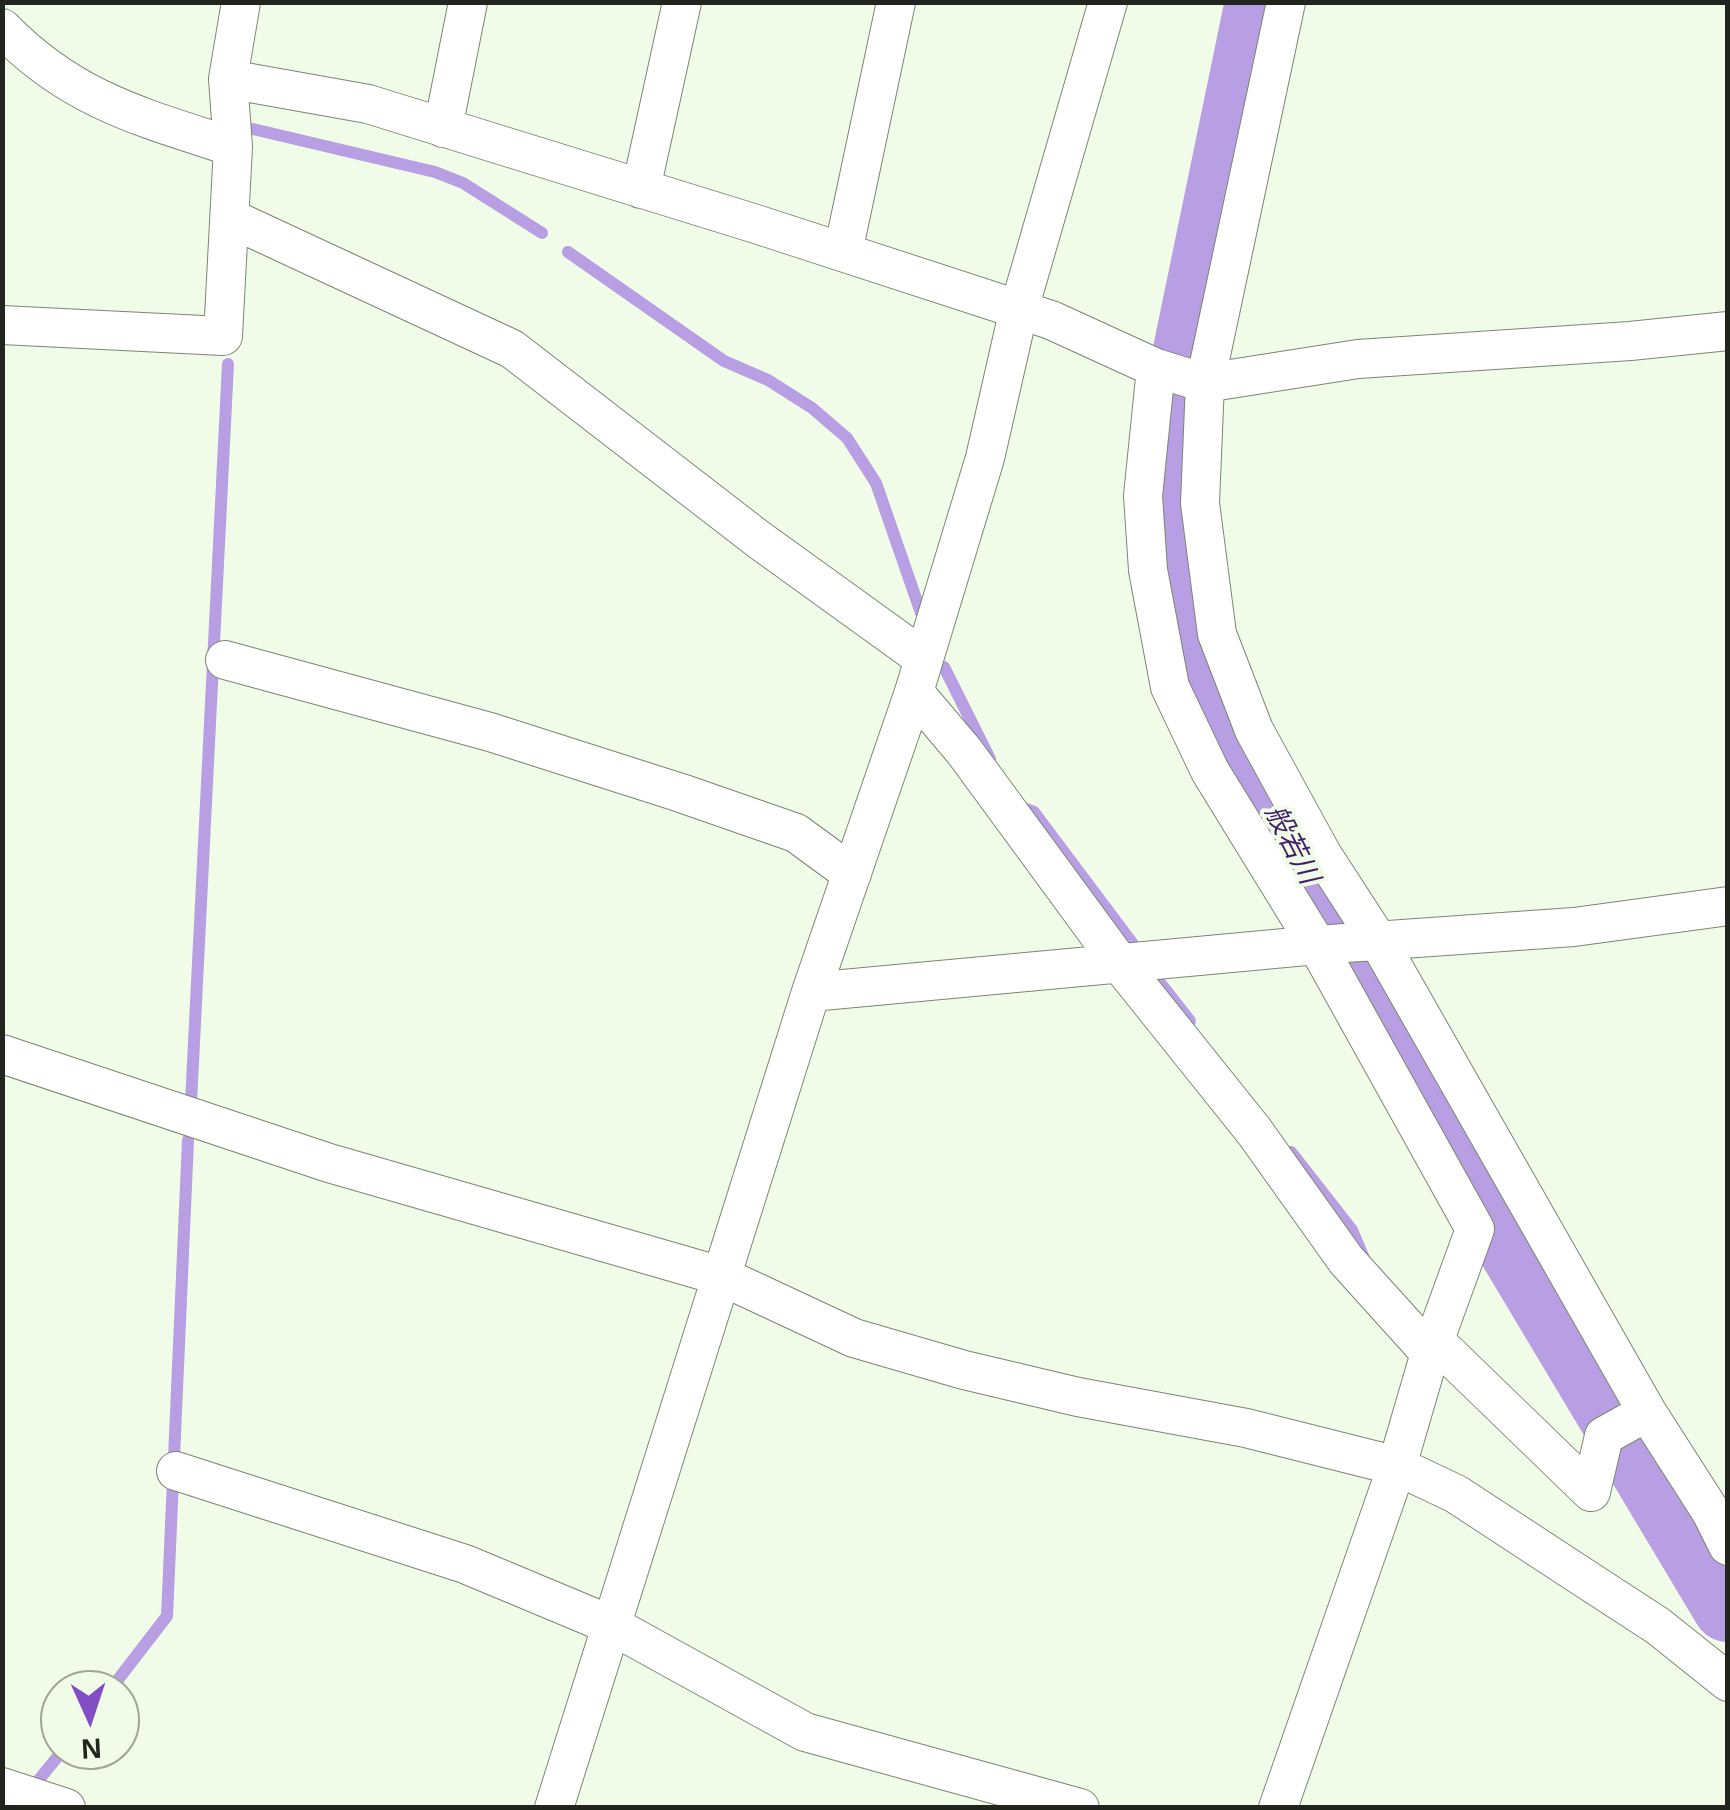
<!DOCTYPE html>
<html>
<head>
<meta charset="utf-8">
<style>
  body { margin:0 }
  #map { position:relative; width:1730px; height:1810px; overflow:hidden; background:#f0fce7; font-family:Helvetica,sans-serif }
  canvas { display:block }
  .frame { position:absolute; inset:0; border:5px solid #21251e; pointer-events:none }
  .north { position:absolute; left:40px; top:1670px; width:100px; height:100px; box-sizing:border-box; background:#f0fce7; border:2px solid #9da697; border-radius:50%; rotate:177deg; font-size:28px; font-weight:700; line-height:40px; text-align:center; color:#21251e }
  .north::after { content:''; display:block; margin:auto; width:35px; height:45px; background:#834dc5; clip-path:polygon(50% 0,100% 100%,50% 72%,0 100%) }
</style>
</head>
<body>
<div id="map">
<canvas width="1730" height="1810"></canvas>
<div class="frame"></div>
<div class="north">N</div>
</div>
<script>
const ctx = document.querySelector('canvas').getContext('2d');
ctx.lineJoin = 'round';
function strokePath(path, color, width, dash) {
  ctx.strokeStyle = color;
  ctx.lineWidth = width;
  ctx.lineCap = dash ? 'butt' : 'round';
  ctx.setLineDash(dash || []);
  ctx.stroke(path);
}
function write(font, color, halo, rows, align = 'center') {
  ctx.font = font + ' Helvetica,"Noto Sans JP",sans-serif';
  ctx.lineWidth = 8;
  ctx.setLineDash([]);
  ctx.textBaseline = 'middle';
  ctx.strokeStyle = halo;
  ctx.fillStyle = color;
  for (const [text, x, y, turn = 0] of rows) {
    ctx.save();
    ctx.translate(x, y);
    ctx.rotate((+turn || 0) * Math.PI / 180);
    ctx.textAlign = isNaN(turn) ? turn : align;
    if (halo) ctx.strokeText(text, 0, 0);
    ctx.fillText(text, 0, 0);
    ctx.restore();
  }
}
strokePath(new Path2D(`
  M 253,129 L 435,172 L 463,183 L 542,233
  M 568,252 L 724,361 L 768,380 L 812,408 L 847,438 L 876,483 L 921,613
  M 944,667 L 990,759
  M 1017,806 L 1034,812 L 1133,944
  M 1161,984 L 1190,1021
  M 191,1102 L 228,364
  M 1291,1152 L 1352,1230 L 1364,1258
  M 110,1690 L 167,1616 L 188,1140
  M 33,1787 L 63,1750`), '#b89ee2', 12);
strokePath(new Path2D(`
  M 1261,2 L 1186,365 L 1179,373 C 1175,499 1169,592 1219,712 L 1373,1004 L 1478,1188 L 1728,1606`), '#b89ee2', 72);
const minor = new Path2D(`
  M 1286,2 L 1205,383 L 1200,503 L 1217,634 L 1254,730 L 1322,854 L 1379,942 L 1647,1412 L 1711,1512 L 1728,1546
  M 2,28 C 72,100 141,117 233,147
  M 228,79 L 368,104 L 756,224 L 1051,320 L 1156,368 L 1205,383 L 1358,359 L 1630,341 L 1728,331
  M 443,128 L 468,2
  M 641,189 L 682,2
  M 230,218 L 512,349 L 758,539 L 923,658
  M 843,252 L 896,2
  M 2,325 L 223,336 L 233,147 L 228,79 L 241,2
  M 1156,368 L 1143,496 L 1148,570 L 1170,687 L 1210,771 L 1317,945 L 1475,1229 L 1430,1353 L 1397,1466 L 1278,1808
  M 225,660 L 490,732 L 681,793 L 796,833 L 852,874
  M 914,692 L 964,751 L 1121,965 L 1254,1131 L 1346,1260 L 1430,1353
  M 811,992 L 1317,945 L 1574,927 L 1728,906
  M 2,1054 L 329,1163 L 721,1276 L 854,1338 L 964,1370 L 1078,1397 L 1246,1428 L 1397,1466 L 1456,1494 L 1572,1570 L 1658,1626 L 1728,1682
  M 1434,1340 L 1591,1492
  M 176,1471 L 465,1564 L 611,1625 L 805,1732 L 1080,1808
  M 1591,1492 L 1604,1436 L 1647,1412
  M 2,1787 L 66,1808
  M 554,1808 L 811,992 L 914,692 L 985,458 L 1019,309 L 1108,2`);
strokePath(minor, '#7c8674', 40);
strokePath(minor, '#fff', 38);
write('italic 28px', '#411d6a', '#f0fce7', [
  ["般若川",1291,845,63]
]);
</script>
</body>
</html>
